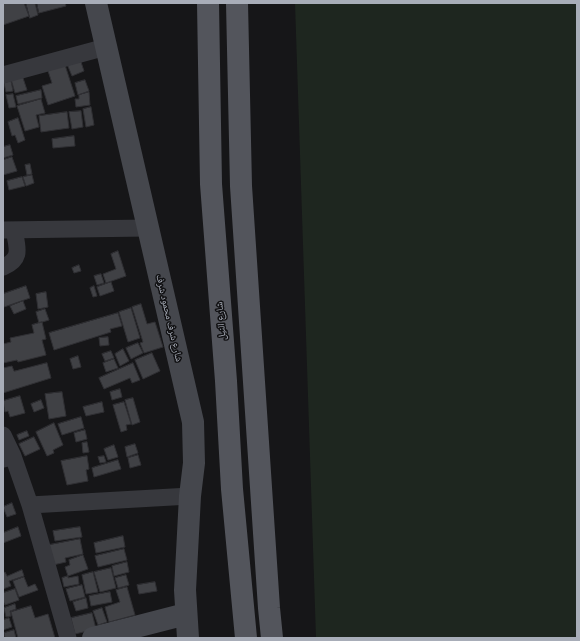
<!DOCTYPE html>
<html>
<head>
<meta charset="utf-8">
<style>
  body { margin:0 }
  #map { position:relative; width:580px; height:641px; overflow:hidden; background:#161618; font-family:"Open Sans",sans-serif }
  canvas { display:block }
  .frame { position:absolute; inset:0; border:4px solid #a8adb8; pointer-events:none }
</style>
</head>
<body>
<div id="map">
<canvas width="580" height="641"></canvas>
<div class="frame"></div>
</div>
<script>
const ctx = document.querySelector('canvas').getContext('2d');
ctx.lineJoin = 'round';
function fillPath(path, color) {
  ctx.fillStyle = color;
  ctx.fill(path, 'evenodd');
}
function strokePath(path, color, width, dash) {
  ctx.strokeStyle = color;
  ctx.lineWidth = width;
  ctx.lineCap = dash ? 'butt' : 'round';
  ctx.setLineDash(dash || []);
  ctx.stroke(path);
}
function write(font, color, halo, rows, align = 'center') {
  ctx.font = font + ' "Open Sans","Noto Naskh Arabic",sans-serif';
  ctx.lineWidth = 3;
  ctx.setLineDash([]);
  ctx.textBaseline = 'middle';
  ctx.strokeStyle = halo;
  ctx.fillStyle = color;
  for (const [text, x, y, turn = 0] of rows) {
    ctx.save();
    ctx.translate(x, y);
    ctx.rotate((+turn || 0) * Math.PI / 180);
    ctx.textAlign = isNaN(turn) ? turn : align;
    if (halo) ctx.strokeText(text, 0, 0);
    ctx.fillText(text, 0, 0);
    ctx.restore();
  }
}
fillPath(new Path2D(`
  M 295,3 L 577,3 L 577,638 L 316,638 Z`), '#1e261f');
const building = new Path2D(`
  M 3,3 L 24,3 L 29,16 L 3,25 Z
  M 26,3 L 35,3 L 38,15 L 30,18 Z
  M 37,3 L 65,3 L 66,6 L 39,13 Z
  M 80,59 L 84,71 L 72,76 L 67,64 Z
  M 65,65 L 75,96 L 48,105 L 42,86 L 52,83 L 48,71 Z
  M 22,75 L 27,90 L 15,93 L 11,79 Z
  M 85,80 L 89,91 L 78,95 L 75,83 Z
  M 11,81 L 13,91 L 6,92 L 4,83 Z
  M 41,90 L 42,98 L 18,104 L 16,96 Z
  M 89,92 L 90,105 L 76,107 L 75,99 L 79,99 L 79,95 Z
  M 13,94 L 16,107 L 9,108 L 6,95 Z
  M 41,99 L 45,113 L 36,115 L 39,127 L 25,131 L 17,106 Z
  M 91,107 L 94,125 L 86,127 L 83,109 Z
  M 81,111 L 83,127 L 72,129 L 69,112 Z
  M 67,112 L 69,128 L 41,132 L 39,116 Z
  M 18,118 L 25,140 L 18,143 L 15,135 L 12,136 L 8,122 Z
  M 74,136 L 75,146 L 53,148 L 52,139 Z
  M 10,145 L 13,155 L 3,158 L 3,147 Z
  M 12,157 L 17,171 L 3,175 L 3,160 Z
  M 30,164 L 32,174 L 27,175 L 25,165 Z
  M 32,175 L 34,183 L 26,186 L 23,177 Z
  M 22,177 L 25,186 L 9,190 L 7,181 Z
  M 118,251 L 126,276 L 106,283 L 103,274 L 116,269 L 111,254 Z
  M 79,265 L 81,271 L 74,273 L 72,268 Z
  M 101,274 L 104,283 L 97,285 L 94,276 Z
  M 111,282 L 114,291 L 100,296 L 97,287 Z
  M 26,286 L 30,298 L 4,307 L 3,294 Z
  M 94,286 L 97,296 L 93,297 L 90,288 Z
  M 46,292 L 48,307 L 38,309 L 36,294 Z
  M 23,301 L 26,309 L 14,314 L 10,306 Z
  M 141,304 L 147,324 L 155,322 L 163,347 L 144,353 L 140,343 L 143,342 L 132,307 Z
  M 131,308 L 140,338 L 128,342 L 119,312 Z
  M 45,309 L 49,320 L 39,323 L 36,312 Z
  M 118,313 L 122,326 L 110,329 L 111,332 L 54,350 L 49,333 Z
  M 42,322 L 46,339 L 42,340 L 46,355 L 18,362 L 17,360 L 3,363 L 3,344 L 11,342 L 10,338 L 34,333 L 32,325 Z
  M 108,337 L 109,345 L 100,346 L 99,338 Z
  M 138,343 L 143,353 L 131,359 L 126,348 Z
  M 123,349 L 129,361 L 120,366 L 115,354 Z
  M 111,351 L 114,358 L 105,361 L 102,354 Z
  M 152,353 L 160,371 L 143,379 L 135,360 Z
  M 78,356 L 81,367 L 73,369 L 70,359 Z
  M 114,359 L 118,368 L 106,372 L 103,363 Z
  M 47,363 L 51,378 L 3,393 L 3,368 L 12,366 L 14,371 Z
  M 133,363 L 140,380 L 132,383 L 130,378 L 104,389 L 99,378 Z
  M 120,389 L 122,397 L 112,400 L 110,392 Z
  M 62,392 L 66,416 L 49,419 L 45,394 Z
  M 20,396 L 25,413 L 10,417 L 8,411 L 5,412 L 3,401 Z
  M 133,398 L 140,422 L 132,425 L 125,400 Z
  M 41,400 L 44,408 L 34,412 L 31,404 Z
  M 102,402 L 104,412 L 86,416 L 83,407 Z
  M 124,402 L 131,424 L 126,425 L 127,430 L 121,432 L 113,405 Z
  M 81,417 L 84,428 L 62,435 L 58,424 Z
  M 54,423 L 63,445 L 53,450 L 54,453 L 47,456 L 36,432 Z
  M 85,430 L 87,439 L 76,442 L 74,433 Z
  M 27,431 L 29,436 L 19,440 L 17,435 Z
  M 34,437 L 40,449 L 25,456 L 19,444 Z
  M 87,442 L 89,452 L 83,453 L 82,443 Z
  M 135,444 L 138,453 L 127,457 L 125,447 Z
  M 114,445 L 118,457 L 108,460 L 104,449 Z
  M 138,455 L 141,465 L 130,468 L 128,458 Z
  M 87,456 L 89,469 L 86,470 L 88,481 L 67,485 L 61,461 Z
  M 104,456 L 106,462 L 100,463 L 98,457 Z
  M 118,460 L 121,469 L 94,477 L 92,468 Z
  M 12,503 L 16,514 L 7,517 L 3,507 Z
  M 18,527 L 21,536 L 3,543 L 3,533 Z
  M 80,527 L 82,537 L 55,541 L 53,531 Z
  M 123,536 L 125,547 L 96,553 L 94,543 Z
  M 80,539 L 83,554 L 65,558 L 66,562 L 53,565 L 49,545 Z
  M 124,549 L 127,560 L 98,567 L 95,556 Z
  M 83,555 L 88,569 L 68,576 L 65,567 L 70,565 L 69,560 Z
  M 127,562 L 129,572 L 114,576 L 112,566 Z
  M 111,568 L 116,588 L 100,592 L 94,572 Z
  M 22,570 L 24,576 L 9,581 L 11,586 L 3,589 L 3,573 L 5,572 L 7,576 Z
  M 93,572 L 98,592 L 86,594 L 82,575 Z
  M 126,575 L 129,585 L 118,588 L 115,578 Z
  M 68,576 L 68,578 L 78,576 L 79,584 L 64,587 L 62,578 Z
  M 24,577 L 28,587 L 35,584 L 38,590 L 19,597 L 13,581 Z
  M 155,582 L 157,591 L 139,594 L 137,585 Z
  M 82,585 L 85,597 L 70,601 L 66,589 Z
  M 127,587 L 135,615 L 109,622 L 105,607 L 120,602 L 116,590 Z
  M 15,589 L 19,600 L 5,605 L 3,601 L 3,593 Z
  M 110,592 L 112,602 L 91,606 L 89,596 Z
  M 86,598 L 88,608 L 76,611 L 73,602 Z
  M 15,604 L 16,609 L 10,611 L 11,616 L 6,617 L 4,608 Z
  M 31,606 L 35,618 L 48,614 L 55,638 L 18,638 L 11,612 Z
  M 102,608 L 107,622 L 98,625 L 93,611 Z
  M 92,613 L 96,629 L 75,634 L 71,618 Z
  M 9,618 L 12,627 L 3,630 L 3,620 Z
  M 14,630 L 16,638 L 5,638 L 4,633 Z`);
fillPath(building, '#404145');
strokePath(building, '#303034', 1);
strokePath(new Path2D(`
  M 3,75 L 106,47
  M 3,230 L 148,228
  M 3,267 C 23,259 17,247 14,230
  M 3,435 L 13,456
  M 3,459 L 13,456 L 30,505 L 190,496
  M 30,505 L 68,638`), '#37383d', 17);
strokePath(new Path2D(`
  M 96,3 L 193,422 L 194,463 L 190,496 L 185,590 L 188,638
  M 93,638 L 186,614`), '#45474d', 22);
strokePath(new Path2D(`
  M 208,3 L 211,184 L 226,381 L 232,489 L 246,638
  M 237,3 L 241,186 L 269,608 L 272,638`), '#53555c', 22);
write('10px', '#a8adb8', '#111113', [
  ["شارع شرف محمود شرف",169,318,77],
  ["شارع النيل",221,321,-95]
]);
</script>
</body>
</html>
